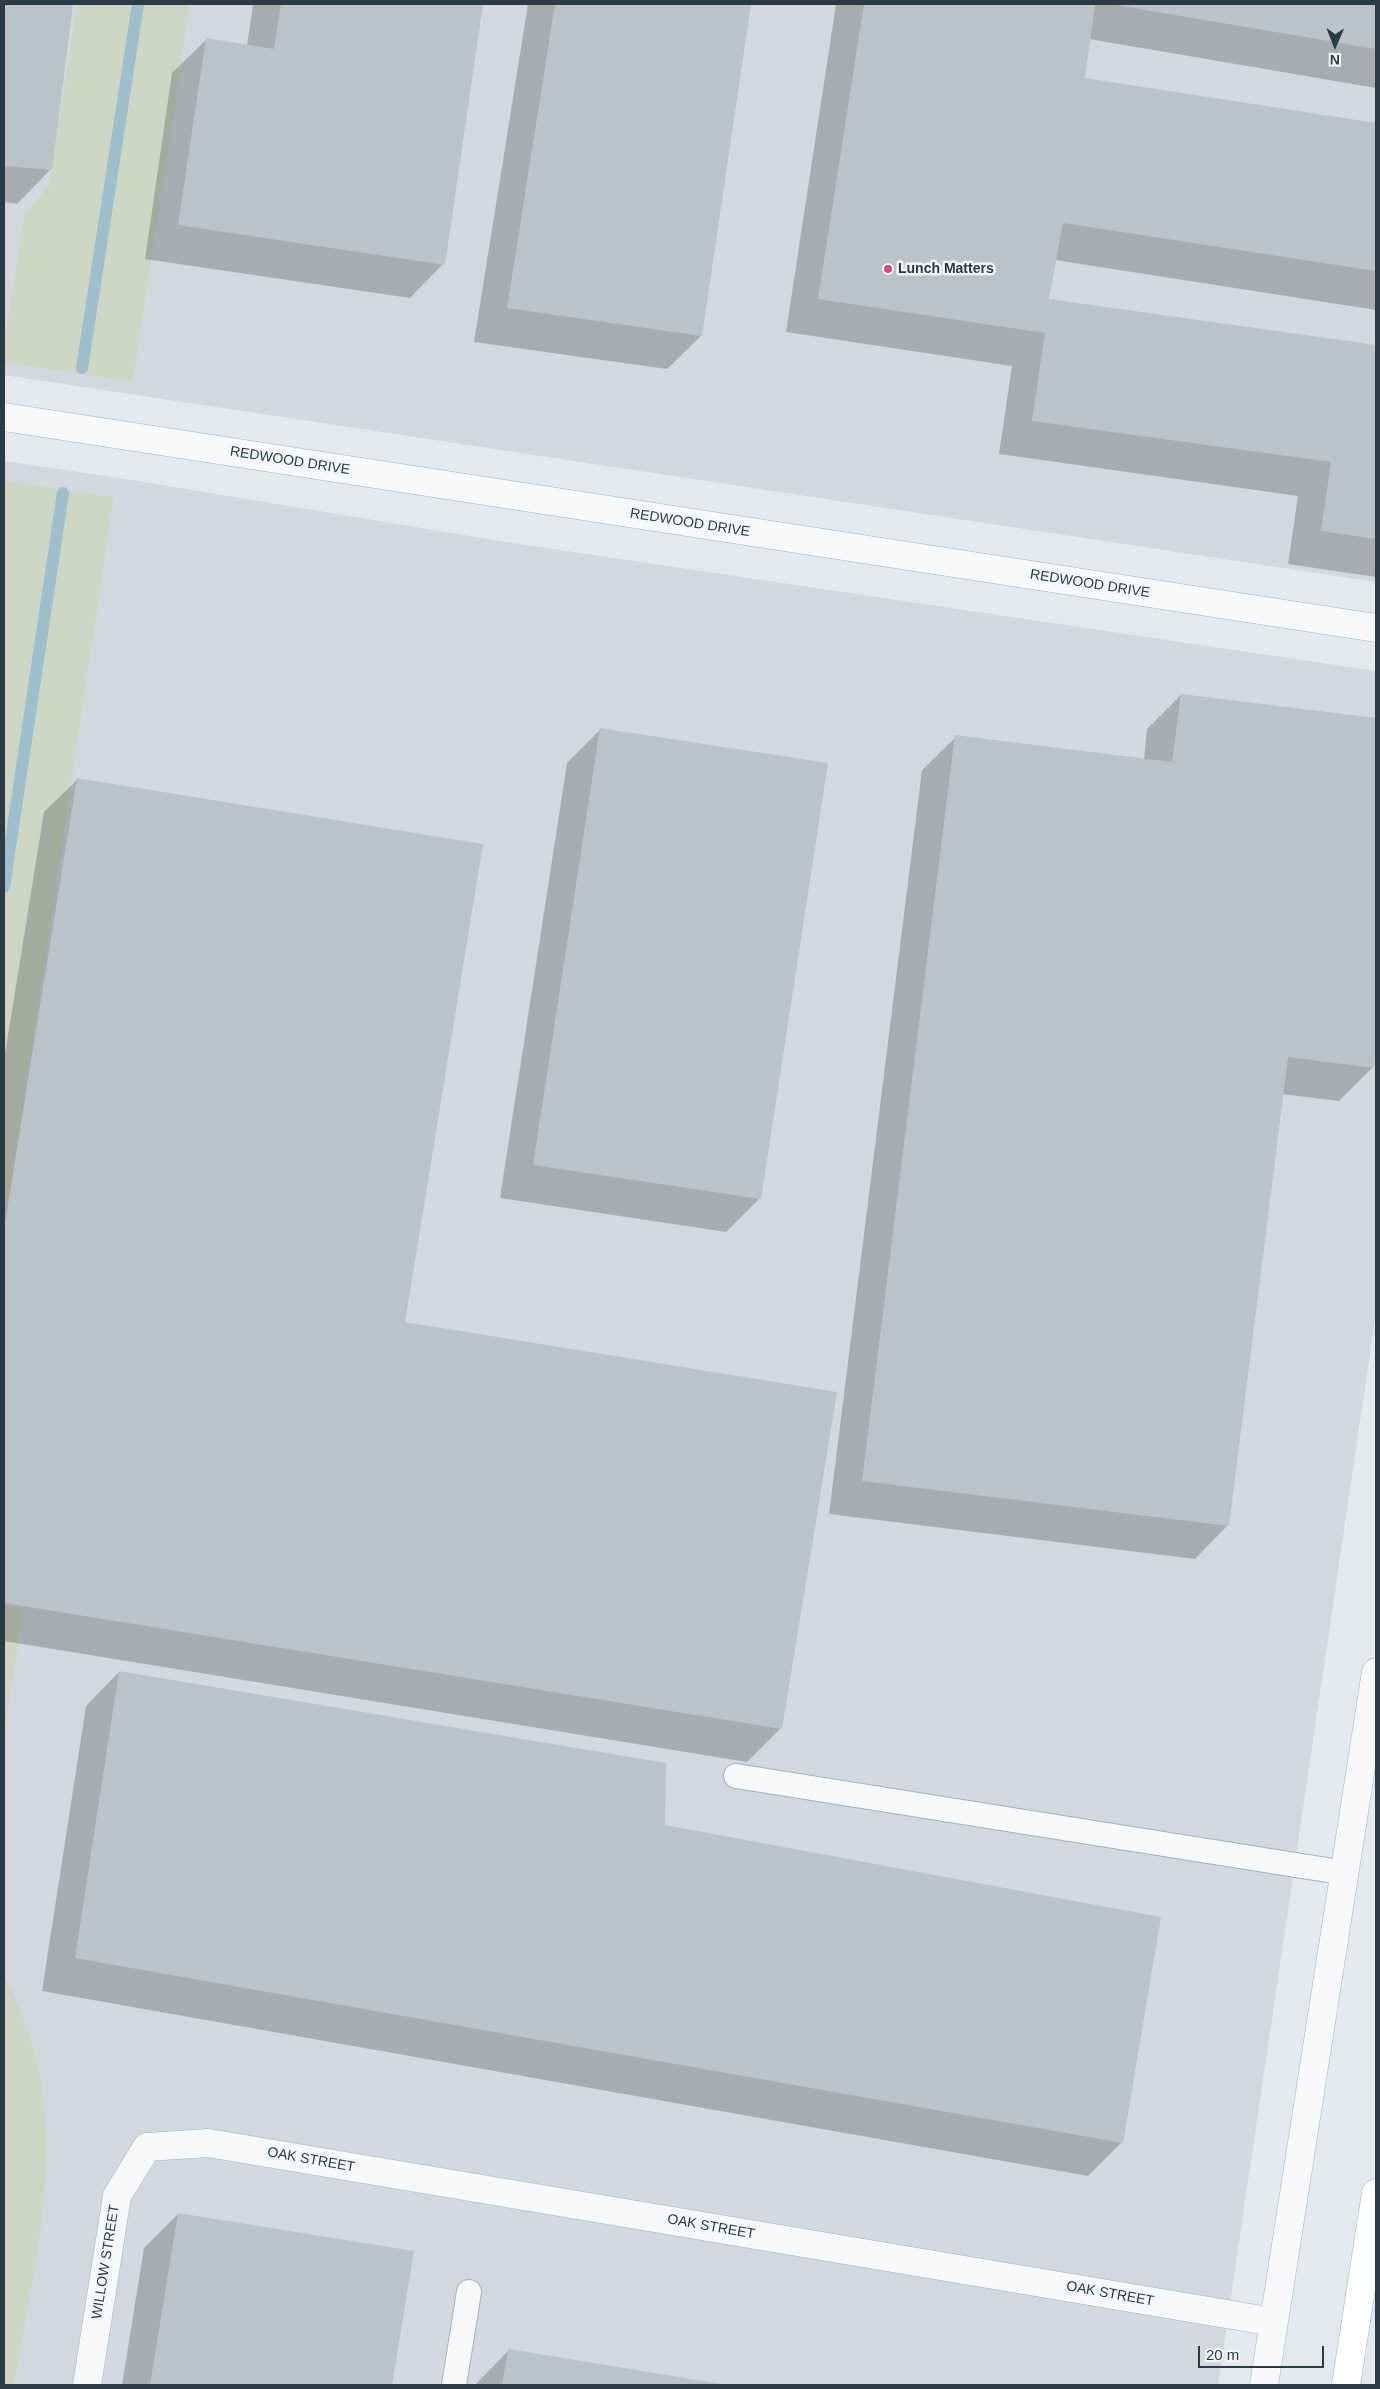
<!DOCTYPE html>
<html>
<head>
<meta charset="utf-8">
<style>
  body { margin:0 }
  #map { position:relative; width:1380px; height:2389px; overflow:hidden; background:#e4e9ec; font-family:Arial,sans-serif }
  canvas { display:block }
  .frame { position:absolute; inset:0; border:5px solid #2b3a44; pointer-events:none }
  .north { position:absolute; left:1310px; top:20px; width:50px; height:50px; -webkit-text-stroke:4px #f4f7f9; paint-order:stroke; rotate:181deg; font-size:14px; font-weight:700; line-height:20px; text-align:center; color:#2b3a44 }
  .north::after { content:''; display:block; margin:auto; width:18px; height:22px; background:#2b3a44; clip-path:polygon(50% 0,100% 100%,50% 72%,0 100%) }
  .scale { position:absolute; left:1198px; top:2346px; width:126px; height:22px; box-sizing:border-box; border:2px solid #2b3a44; border-top:0; padding-left:6px; font-size:15px; line-height:18px; white-space:nowrap; color:#2b3a44; -webkit-text-stroke:4px #f4f7f9; paint-order:stroke }
</style>
</head>
<body>
<div id="map">
<canvas width="1380" height="2389"></canvas>
<div class="frame"></div>
<div class="north">N</div>
<div class="scale">20 m</div>
</div>
<script>
const ctx = document.querySelector('canvas').getContext('2d');
ctx.lineJoin = 'round';
function fillPath(path, color) {
  ctx.fillStyle = color;
  ctx.fill(path, 'evenodd');
}
function strokePath(path, color, width, dash) {
  ctx.strokeStyle = color;
  ctx.lineWidth = width;
  ctx.lineCap = dash ? 'butt' : 'round';
  ctx.setLineDash(dash || []);
  ctx.stroke(path);
}
function write(font, color, halo, rows, align = 'center') {
  ctx.font = font + ' Arial,sans-serif';
  ctx.lineWidth = 5;
  ctx.setLineDash([]);
  ctx.textBaseline = 'middle';
  ctx.strokeStyle = halo;
  ctx.fillStyle = color;
  for (const [text, x, y, turn = 0] of rows) {
    ctx.save();
    ctx.translate(x, y);
    ctx.rotate((+turn || 0) * Math.PI / 180);
    ctx.textAlign = isNaN(turn) ? turn : align;
    if (halo) ctx.strokeText(text, 0, 0);
    ctx.fillText(text, 0, 0);
    ctx.restore();
  }
}
fillPath(new Path2D(`
  M 4,4 L 1376,4 L 1376,582 L 4,375 Z
  M 4,461 L 126,479 L 506,542 L 1376,671 L 1376,1313 L 1218,2385 L 4,2385 Z`), '#d2d8de');
fillPath(new Path2D(`
  M 77,4 L 190,4 L 133,382 L 4,362 L 4,344 L 24,216 L 49,185 Z
  M 6,481 L 114,497 L 4,1234 L 4,493 Z
  M 4,1607 L 23,1610 L 4,1737 Z
  M 4,1974 C 14,1994 23,2016 30,2037 C 67,2144 33,2278 14,2385 L 4,2385 Z`), '#cdd6c5');
fillPath(new Path2D(`
  M 4,4 L 72,4 L 50,170 L 17,204 L 4,202 Z
  M 253,4 L 482,4 L 443,264 L 410,298 L 145,259 L 172,73 L 206,40 L 247,46 Z
  M 528,4 L 749,4 L 701,336 L 667,369 L 474,342 Z
  M 836,4 L 1376,4 L 1376,88 L 1089,39 L 1083,79 L 1376,124 L 1376,310 L 1055,260 L 1048,300 L 1376,346 L 1376,577 L 1288,564 L 1298,496 L 999,454 L 1012,366 L 786,332 Z
  M 1181,695 L 1376,719 L 1376,1040 L 1373,1067 L 1339,1101 L 1282,1094 L 1228,1525 L 1195,1559 L 829,1514 L 922,770 L 956,737 L 1144,760 L 1147,729 Z
  M 600,730 L 760,1198 L 726,1232 L 500,1198 L 567,763 Z
  M 78,779 L 404,1323 L 781,1728 L 747,1762 L 4,1641 L 4,1060 L 44,812 Z
  M 119,1672 L 663,1826 L 1122,2142 L 1088,2176 L 42,1991 L 86,1706 Z
  M 178,2214 L 412,2253 L 391,2385 L 122,2385 L 144,2248 Z
  M 509,2350 L 721,2385 L 475,2385 Z`), '#0003');
strokePath(new Path2D(`
  M 82,368 L 138,4
  M 4,887 L 63,493`), '#9fbecb', 12);
fillPath(new Path2D(`
  M 4,4 L 73,4 L 52,170 L 4,166 Z
  M 281,4 L 483,4 L 445,265 L 178,225 L 206,38 L 274,49 Z
  M 555,4 L 751,4 L 702,336 L 507,308 Z
  M 864,4 L 1095,4 L 1085,78 L 1376,123 L 1376,271 L 1063,223 L 1049,299 L 1376,345 L 1376,539 L 1321,531 L 1331,462 L 1032,421 L 1045,333 L 818,299 Z
  M 1116,4 L 1376,4 L 1376,49 L 1116,5 Z
  M 1181,694 L 1376,718 L 1376,1051 L 1374,1068 L 1288,1057 L 1229,1526 L 862,1481 L 955,735 L 1172,762 Z
  M 600,728 L 828,763 L 761,1199 L 533,1165 Z
  M 77,778 L 483,844 L 405,1322 L 837,1392 L 782,1729 L 4,1603 L 4,1229 Z
  M 119,1671 L 666,1763 L 665,1825 L 1161,1917 L 1123,2143 L 75,1958 Z
  M 178,2213 L 414,2251 L 392,2385 L 150,2385 Z
  M 508,2349 L 722,2384 L 722,2385 L 502,2385 Z`), '#bbc3c9');
const lane = new Path2D(`
  M 736,1776 L 1346,1873
  M 454,2385 L 469,2292`);
const street = new Path2D(`
  M 4,417 L 1376,628
  M 87,2385 L 117,2196 L 147,2147 L 208,2143 L 1274,2322
  M 1264,2385 L 1376,1672`);
const primary = new Path2D(`
  M 1346,2385 L 1376,2193`);
strokePath(lane, '#a9b1b6', 26);
strokePath(street, '#a9b1b6', 29);
strokePath(primary, '#a3afb8', 29);
strokePath(lane, '#f7f8fa', 24);
strokePath(street, '#f7f8fa', 28);
strokePath(primary, '#fff', 28);
for (const [x, y, r, color] of [
  [888,269,5,"#cf4b7a"]
]) {
  const dot = new Path2D();
  dot.arc(x, y, r, 0, 2 * Math.PI);
  ctx.fillStyle = color;
  ctx.fill(dot);
  strokePath(dot, '#f4f7f9', 2);
}
write('bold 14px', '#2b3a44', '#f4f7f9', [
  ["Lunch Matters",898,269]
], 'left');
write('14px', '#2b3a44', '#f4f7f9', [
  ["REDWOOD DRIVE",290,461,9],
  ["REDWOOD DRIVE",690,523,9],
  ["REDWOOD DRIVE",1090,584,9],
  ["OAK STREET",311,2160,10],
  ["OAK STREET",711,2227,10],
  ["WILLOW STREET",106,2262,-81],
  ["OAK STREET",1110,2294,10]
]);
</script>
</body>
</html>
